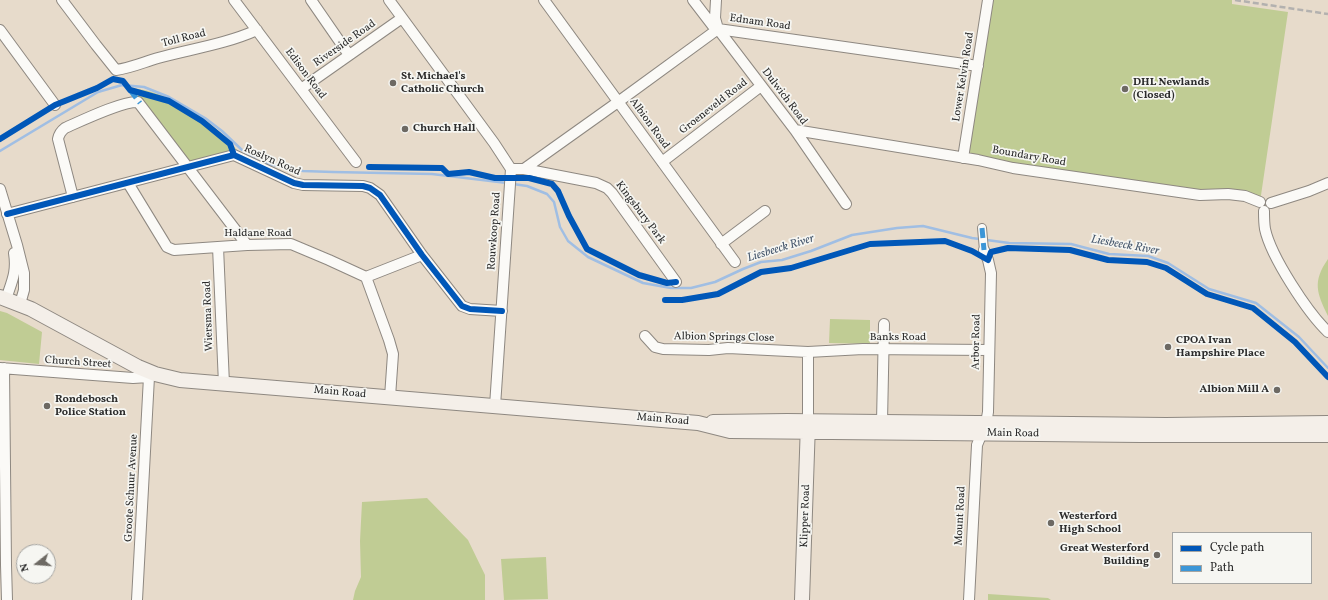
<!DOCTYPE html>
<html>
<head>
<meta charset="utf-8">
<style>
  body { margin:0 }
  #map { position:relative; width:1328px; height:600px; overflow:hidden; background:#e7dbcb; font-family:Vollkorn,serif }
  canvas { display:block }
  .legend { position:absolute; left:1172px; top:532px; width:140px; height:52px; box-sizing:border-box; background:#f6f6f2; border:1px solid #a5a5a2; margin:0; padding:5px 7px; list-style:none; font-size:12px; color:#2b2b2b }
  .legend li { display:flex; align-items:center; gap:8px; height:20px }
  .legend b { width:20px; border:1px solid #a5a5a2 }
  .north { position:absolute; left:16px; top:544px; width:40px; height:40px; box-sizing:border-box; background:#f6f6f2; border:1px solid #a5a5a2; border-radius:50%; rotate:253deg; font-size:11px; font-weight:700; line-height:16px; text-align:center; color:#2b2b2b }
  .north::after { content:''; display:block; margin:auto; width:14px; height:18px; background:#6d6963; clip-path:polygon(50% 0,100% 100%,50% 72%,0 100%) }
</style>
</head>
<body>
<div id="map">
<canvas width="1328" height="600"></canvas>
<ul class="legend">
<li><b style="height:5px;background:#0057b8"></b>Cycle path</li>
<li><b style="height:5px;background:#3c96d7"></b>Path</li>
</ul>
<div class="north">N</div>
</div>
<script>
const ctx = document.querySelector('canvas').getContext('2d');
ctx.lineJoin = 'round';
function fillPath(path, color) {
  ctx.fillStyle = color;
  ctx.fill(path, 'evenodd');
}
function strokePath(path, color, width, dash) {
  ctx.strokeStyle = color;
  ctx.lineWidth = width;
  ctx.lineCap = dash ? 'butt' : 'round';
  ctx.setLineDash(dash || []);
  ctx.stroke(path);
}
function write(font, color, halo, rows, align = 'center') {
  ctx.font = font + ' Vollkorn,serif';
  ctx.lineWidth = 3.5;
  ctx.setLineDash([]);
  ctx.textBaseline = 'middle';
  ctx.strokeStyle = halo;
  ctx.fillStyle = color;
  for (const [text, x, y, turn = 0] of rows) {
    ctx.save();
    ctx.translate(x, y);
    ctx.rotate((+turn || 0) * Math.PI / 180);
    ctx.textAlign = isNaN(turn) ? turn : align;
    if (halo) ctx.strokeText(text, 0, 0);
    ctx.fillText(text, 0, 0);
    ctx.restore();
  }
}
fillPath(new Path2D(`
  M 988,0 L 1232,0 L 1232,4 L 1288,12 L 1260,202 L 1228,194 L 963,158 Z
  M 132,88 C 173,93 211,120 238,151 L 188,163 Z
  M 1328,259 L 1328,316 C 1317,293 1312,282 1328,259 Z
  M 0,311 L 7,313 L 42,332 L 39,364 L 0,360 Z
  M 830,319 L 870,320 L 870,344 L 829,343 Z
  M 427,498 L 468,540 L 485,575 L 485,600 L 353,600 L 355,591 L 361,577 L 360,541 L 362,502 Z
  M 546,557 L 548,599 L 504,600 L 501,559 Z
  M 988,594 L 1048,598 L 1051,600 L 988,600 Z`), '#c0cc94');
strokePath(new Path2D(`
  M 0,151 L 98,92 L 122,85 L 144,87 L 169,97 L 205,118 L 222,131 L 242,150 L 258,161 L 281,167 L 303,171 L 333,172 L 432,174 L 507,183
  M 513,184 L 527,186 L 547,194 L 554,202 L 560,227 L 568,241 L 588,257 L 643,283 L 671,288 L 691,288 L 715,282 L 743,269 L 761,262 L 782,260 L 811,251 L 852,235 L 897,228 L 923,226 L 972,238 L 1009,243 L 1071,244 L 1109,254 L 1148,256 L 1168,263 L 1209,289 L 1256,303 L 1299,337 L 1328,368`), '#a0bee3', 2.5);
const pedestrian = new Path2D(`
  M 982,228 L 984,250`);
const minor = new Path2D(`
  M 62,0 L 96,45 L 116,70 C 131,68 144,62 158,58 C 191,49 226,44 257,30
  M 234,0 L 356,162
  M 311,0 L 349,55
  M 389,0 L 494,143 L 511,169 L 495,406
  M 544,0 L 735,262
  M 693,0 L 716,30
  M 716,0 L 715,18 L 718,29 L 795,130 L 846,204
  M 0,30 L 55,105
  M 301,89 L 402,18
  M 795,130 L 978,160 L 1013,168 L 1200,195 L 1228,194 L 1245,196 L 1260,202
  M 963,158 L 988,0
  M 662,162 L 761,86
  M 511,169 L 524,169 L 618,102 L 718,29 L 978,66
  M 524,169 L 596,183 L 607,188 L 612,193 L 676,282
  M 128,183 L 164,242 L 167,247 L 174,250 L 247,245 L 291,244 L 329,260 L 366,277 L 389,340 L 393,354 L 390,397
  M 0,189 L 17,245 L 24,273 L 24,290 L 20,304
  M 73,197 L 58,139 C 59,134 61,131 65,128 C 81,121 122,101 138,102 L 247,245
  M 1271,203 L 1309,191 L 1328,183
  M 1264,211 C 1264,217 1264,223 1265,229 C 1271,257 1308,313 1328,332
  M 7,214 L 234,155 L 294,183 L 303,185 L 363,186 L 370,188 L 380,195 L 422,255 L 462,306 L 470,309 L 502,311
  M 721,244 L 765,211
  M 218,247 L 224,384
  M 366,277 L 422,255
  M 6,299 C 12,281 17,272 14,253
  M 645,336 L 655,347 L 663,349 L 709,350 L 728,348 L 808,352 L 863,349 L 989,350
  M 0,368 L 133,378 L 149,377 L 155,374
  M 4,368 L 6,565 L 7,600
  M 808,421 L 808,352
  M 882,422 L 884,324
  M 137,600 L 149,377
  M 969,600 L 977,445 L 986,423 L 988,412 L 991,273 L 988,260 L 984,250`);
const secondary = new Path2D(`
  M 0,297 L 31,309 L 138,367 L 155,374 L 180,380 L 698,423 L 730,431 L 1140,435 L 1328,435
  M 713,422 L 787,421 L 1166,425 L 1328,423
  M 802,600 L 808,423`);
strokePath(pedestrian, '#8e8881', 10);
strokePath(minor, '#8e8881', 12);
strokePath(secondary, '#8e8881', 16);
strokePath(pedestrian, '#fbfaf7', 8);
strokePath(minor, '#fbfaf7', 10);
strokePath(secondary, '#f4efe9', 14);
strokePath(new Path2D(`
  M 1235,0 L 1328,14`), '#b3b1af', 2.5, [6, 3]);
strokePath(new Path2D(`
  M 130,90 L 140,103
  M 982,228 L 984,250`), '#3c96d7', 5, [10, 5]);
strokePath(new Path2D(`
  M 0,139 L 55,105 L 97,88 L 113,79 L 123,81 L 130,90 L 169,101 L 202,121 L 230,144 L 234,155
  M 369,167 L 442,168 L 448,174 L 469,172 L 495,178 L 529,178 L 552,184 L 558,191 L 569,216 L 587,249 L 639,275 L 667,283 L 676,282
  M 7,214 L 234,155 L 294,183 L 303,185 L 363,186 L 370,188 L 380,195 L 422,255 L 462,306 L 470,309 L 502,311
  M 665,300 L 682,300 L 718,294 L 761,272 L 791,268 L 870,244 L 945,241 L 972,251 L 988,260 L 991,252 L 1008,248 L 1070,250 L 1108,260 L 1147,262 L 1166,268 L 1207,294 L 1253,308 L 1295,342 L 1328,377`), '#0057b8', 6);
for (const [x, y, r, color] of [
  [393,83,4,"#6d6963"],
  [1125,89,4,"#6d6963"],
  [405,129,4,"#6d6963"],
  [1168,347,4,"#6d6963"],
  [1277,390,4,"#6d6963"],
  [47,406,4,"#6d6963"],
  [1051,523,4,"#6d6963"],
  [1157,555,4,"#6d6963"]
]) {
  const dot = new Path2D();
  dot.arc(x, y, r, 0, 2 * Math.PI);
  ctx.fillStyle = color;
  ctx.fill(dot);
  strokePath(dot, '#f6f6f2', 1.5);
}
write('11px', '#2b2b2b', '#f6f6f2', [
  ["Ednam Road",760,23,8],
  ["Toll Road",184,39,-14],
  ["Riverside Road",345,44,-35],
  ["Edison Road",305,74,53],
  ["Lower Kelvin Road",964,77,-81],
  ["Dulwich Road",784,97,53],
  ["Groeneveld Road",714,107,-38],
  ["Albion Road",649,124,54],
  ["Boundary Road",1029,157,10],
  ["Roslyn Road",272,161,24],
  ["Kingsbury Park",640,213,53],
  ["Rouwkoop Road",495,231,-86],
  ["Haldane Road",258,234],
  ["Wiersma Road",209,316,-92],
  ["Albion Springs Close",724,338,1],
  ["Banks Road",898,338],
  ["Arbor Road",977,342,-89],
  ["Church Street",78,363,4],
  ["Main Road",340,393,5],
  ["Main Road",663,420,5],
  ["Main Road",1013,434,1],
  ["Groote Schuur Avenue",132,488,-87],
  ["Klipper Road",806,516,-88],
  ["Mount Road",961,516,-87]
]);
write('bold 11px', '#2b2b2b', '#f6f6f2', [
  ["St. Michael's",401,77],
  ["Catholic Church",401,90],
  ["DHL Newlands",1133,83],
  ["(Closed)",1133,96],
  ["Church Hall",413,129],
  ["CPOA Ivan",1176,341],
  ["Hampshire Place",1176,354],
  ["Albion Mill A",1269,390,"right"],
  ["Rondebosch",55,400],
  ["Police Station",55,413],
  ["Westerford",1059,517],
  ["High School",1059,530],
  ["Great Westerford",1149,549,"right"],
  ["Building",1149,562,"right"]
], 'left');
write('italic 12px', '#495a6f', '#f6f6f2', [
  ["Liesbeeck River",1125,246,10],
  ["Liesbeeck River",781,249,-17]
]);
</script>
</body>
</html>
